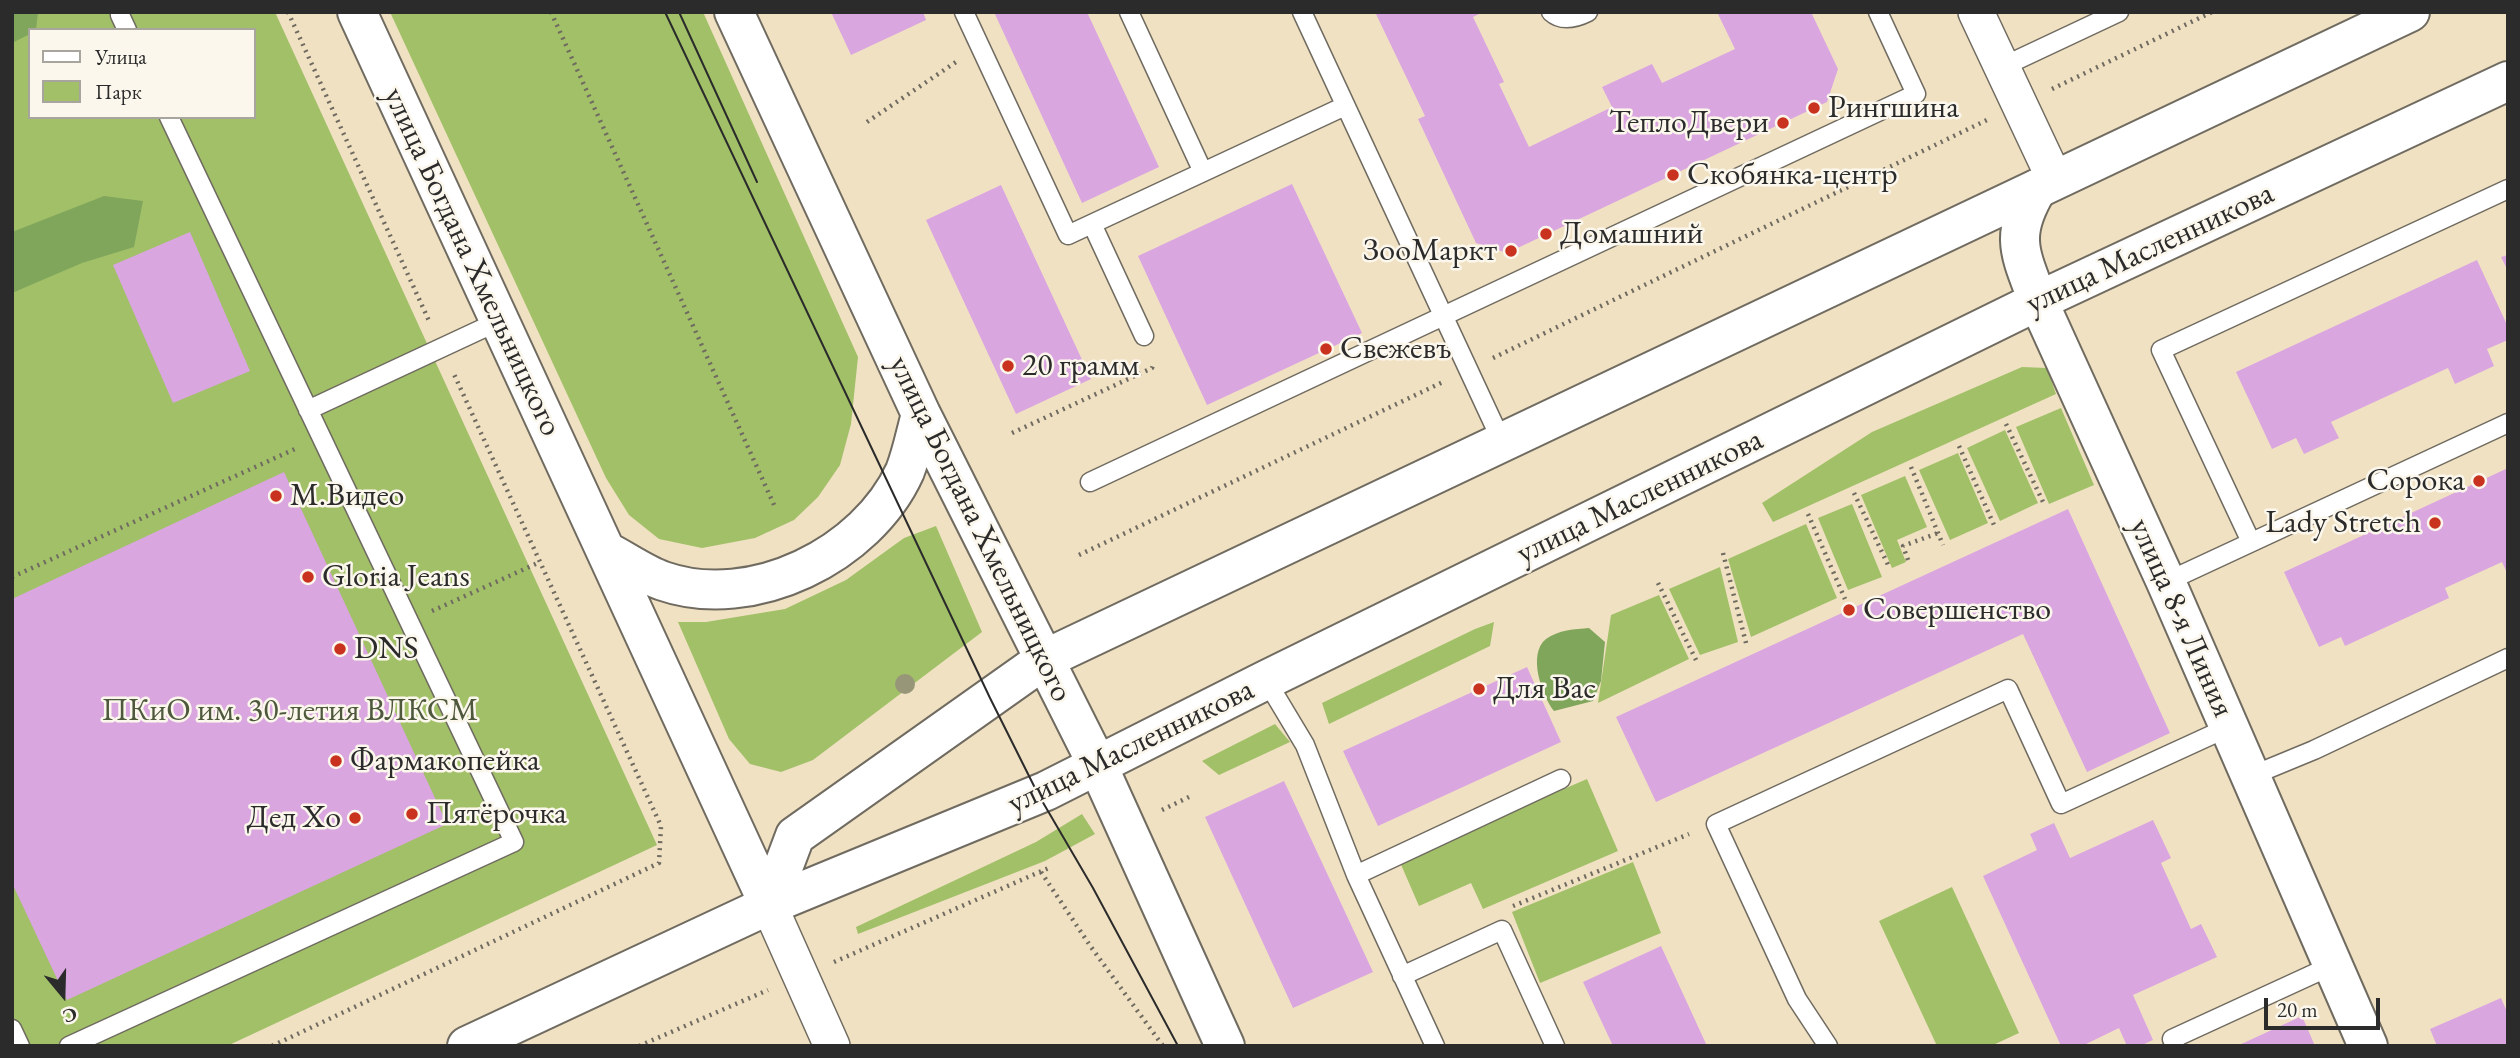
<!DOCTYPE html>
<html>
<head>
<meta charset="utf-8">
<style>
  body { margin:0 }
  #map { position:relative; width:2520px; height:1058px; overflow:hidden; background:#f1e1c3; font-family:"EB Garamond",serif }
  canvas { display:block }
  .frame { position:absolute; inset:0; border:14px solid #2b2b2b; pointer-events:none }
  .legend { position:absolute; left:28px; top:28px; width:228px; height:91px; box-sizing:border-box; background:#fbf7ec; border:2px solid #a8a59f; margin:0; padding:9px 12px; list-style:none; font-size:21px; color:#2b2b2b }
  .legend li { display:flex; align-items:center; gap:14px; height:35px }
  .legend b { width:35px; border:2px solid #a8a59f }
  .north { position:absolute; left:28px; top:960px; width:70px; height:70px; -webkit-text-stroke:5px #fbf7ec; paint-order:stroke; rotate:161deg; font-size:19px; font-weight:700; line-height:28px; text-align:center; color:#2b2b2b }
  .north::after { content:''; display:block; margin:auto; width:24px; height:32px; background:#2b2b2b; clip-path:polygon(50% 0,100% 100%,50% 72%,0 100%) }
  .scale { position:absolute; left:2264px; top:998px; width:116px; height:32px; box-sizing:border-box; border:4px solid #2b2b2b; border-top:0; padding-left:9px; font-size:21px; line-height:24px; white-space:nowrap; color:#2b2b2b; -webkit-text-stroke:5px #fbf7ec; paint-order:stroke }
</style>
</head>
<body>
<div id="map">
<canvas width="2520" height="1058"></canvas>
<div class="frame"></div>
<ul class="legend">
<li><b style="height:9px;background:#fff"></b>Улица</li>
<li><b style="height:19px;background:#a1c068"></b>Парк</li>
</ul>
<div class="north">С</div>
<div class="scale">20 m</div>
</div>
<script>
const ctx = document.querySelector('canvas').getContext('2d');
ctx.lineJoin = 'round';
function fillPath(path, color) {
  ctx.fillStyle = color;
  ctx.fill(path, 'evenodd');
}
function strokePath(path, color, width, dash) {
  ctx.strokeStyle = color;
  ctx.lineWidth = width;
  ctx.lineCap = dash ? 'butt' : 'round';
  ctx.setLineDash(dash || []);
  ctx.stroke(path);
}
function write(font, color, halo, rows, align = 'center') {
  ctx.font = font + ' "EB Garamond",serif';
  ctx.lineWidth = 5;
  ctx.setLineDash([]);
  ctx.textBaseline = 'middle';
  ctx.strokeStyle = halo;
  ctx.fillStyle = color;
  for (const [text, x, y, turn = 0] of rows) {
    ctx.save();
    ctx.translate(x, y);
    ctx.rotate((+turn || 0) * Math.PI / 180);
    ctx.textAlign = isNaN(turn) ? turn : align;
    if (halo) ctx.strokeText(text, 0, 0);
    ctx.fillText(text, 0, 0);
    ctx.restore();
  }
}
fillPath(new Path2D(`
  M 12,12 L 275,12 L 657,845 L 227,1046 L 12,1046 ZM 30,30 L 254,30 L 254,117 L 30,117 Z
  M 390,12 L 703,12 L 858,357 L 851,424 L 840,465 L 818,497 L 794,520 L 755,538 L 702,548 L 659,539 L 629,515 L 606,478 Z
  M 2022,367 L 2047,368 L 2056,394 L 1773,522 L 1762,503 L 1872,432 Z
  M 2061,408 L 2094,485 L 2049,504 L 2016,427 Z
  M 2005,430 L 2038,503 L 2000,521 L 1967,448 Z
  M 1958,453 L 1988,523 L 1950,540 L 1919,470 Z
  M 1905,476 L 1927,527 L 1897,540 L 1906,562 L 1892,568 L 1861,495 Z
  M 1852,504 L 1882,577 L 1848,590 L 1818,518 Z
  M 1806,524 L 1837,598 L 1751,637 L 1728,559 Z
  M 936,526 L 982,632 L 813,760 L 781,772 L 750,764 L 729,739 L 678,622 L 706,622 L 785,609 L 846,580 L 904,538 Z
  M 1720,567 L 1738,642 L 1700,655 L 1669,589 Z
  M 1659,595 L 1689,659 L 1598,703 L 1611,615 Z
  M 1494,622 L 1490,646 L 1329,724 L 1322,703 L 1475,629 Z
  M 1275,724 L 1290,742 L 1219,775 L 1202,761 Z
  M 1587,779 L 1618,851 L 1483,909 L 1471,883 L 1419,906 L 1399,860 Z
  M 1082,814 L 1095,834 L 1045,861 L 858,934 L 856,927 L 1036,842 Z
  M 1633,862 L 1661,933 L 1540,983 L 1512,912 Z
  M 1952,887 L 2019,1033 L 1991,1046 L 1937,1046 L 1879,921 Z`), '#a1c068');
fillPath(new Path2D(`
  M 12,12 L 38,12 L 36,30 L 30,30 L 30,34 L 12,43 Z
  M 104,196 L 143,201 L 134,247 L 82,263 L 12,293 L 12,232 Z
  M 1589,628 L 1605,642 L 1601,681 L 1593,701 L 1554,711 C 1542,696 1527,654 1546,639 C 1558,630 1575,629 1589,628 Z`), '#80a65c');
fillPath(new Path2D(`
  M 831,12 L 923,12 L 926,20 L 851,55 Z
  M 994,12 L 1087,12 L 1159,167 L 1082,203 Z
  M 1375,12 L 1483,12 L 1473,17 L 1504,82 L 1499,84 L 1529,147 L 1612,107 L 1602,87 L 1652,64 L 1662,83 L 1735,49 L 1717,12 L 1811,12 L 1838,69 L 1827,102 L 1507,253 L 1476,243 L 1418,119 L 1425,116 Z
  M 1292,184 L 1362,333 L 1207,405 L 1138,256 Z
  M 1001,185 L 1091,379 L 1016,414 L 926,220 Z
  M 190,232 L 250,371 L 173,403 L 113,265 Z
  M 2508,255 L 2508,271 L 2501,257 Z
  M 2477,260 L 2508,327 L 2508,340 L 2487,349 L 2494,366 L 2455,384 L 2448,368 L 2331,422 L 2339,438 L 2304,454 L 2296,438 L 2272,449 L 2236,372 Z
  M 2508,468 L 2508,575 L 2502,562 L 2445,588 L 2449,598 L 2345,646 L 2341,637 L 2319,647 L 2284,572 Z
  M 284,472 L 447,824 L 67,1000 L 12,883 L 12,599 Z
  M 2068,509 L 2170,733 L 2087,772 L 2023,634 L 1656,802 L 1616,717 Z
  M 1527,667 L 1561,742 L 1378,826 L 1343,751 Z
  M 1284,781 L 1373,972 L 1293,1008 L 1205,817 Z
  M 2153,820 L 2171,858 L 2161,863 L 2191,929 L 2201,924 L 2217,957 L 2133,995 L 2153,1040 L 2140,1046 L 2127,1046 L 2119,1028 L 2082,1046 L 2061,1046 L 1983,876 L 2037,850 L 2030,834 L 2054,823 L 2070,858 Z
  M 1661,946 L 1707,1046 L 1613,1046 L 1583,982 Z
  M 2501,998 L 2508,1014 L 2508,1046 L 2437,1046 L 2430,1029 Z
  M 2302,1016 L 2315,1046 L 2237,1046 Z`), '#daa6e0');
const service = new Path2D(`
  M 964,12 L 1068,235 L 1345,106
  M 1129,12 L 1203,172
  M 1302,12 L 1502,442
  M 1551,12 C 1562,22 1576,18 1588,12
  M 120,15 L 127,30
  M 2002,67 L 2119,12
  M 1092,224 L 1144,336
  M 308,410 L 499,321
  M 1090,482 L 1916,94 L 1878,12
  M 2251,542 L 2161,350 L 2508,189
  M 2166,582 L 2508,423
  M 1266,680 L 1305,745 L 1356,875 L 1435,1046
  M 2251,776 L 2314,750 L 2508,658
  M 1356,875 L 1561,779
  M 1402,976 L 1502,930 L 1555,1046
  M 12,1029 L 20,1046
  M 69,1046 L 514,842 L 169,117
  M 1828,1046 L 1797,999 L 1716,824 L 2008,689 L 2061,804 L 2229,727
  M 2175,1046 L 2172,1039 L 2333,965`);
const minor = new Path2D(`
  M 1976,12 L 2055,180
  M 769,905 L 832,1046`);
const tertiary = new Path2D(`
  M 2037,189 C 2009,236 2020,253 2038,301 L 2166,582 L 2368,1046`);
const secondary = new Path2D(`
  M 1098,766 L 1225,1046
  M 467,1046 L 769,905`);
const primary = new Path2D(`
  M 357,12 L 769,905
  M 734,12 L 921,414 L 1098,766
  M 606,551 C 624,560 643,574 663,581 C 752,612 867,555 905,471 C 912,453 916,432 921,414
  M 769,905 L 1046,791 L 1266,680 L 2038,301 L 2508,81
  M 769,905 L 795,836 L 1045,659 L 2410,12`);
strokePath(service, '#706b60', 21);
strokePath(minor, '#706b60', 38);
strokePath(tertiary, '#706b60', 42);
strokePath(secondary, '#706b60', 42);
strokePath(primary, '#706b60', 42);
strokePath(new Path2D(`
  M 288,12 L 430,323
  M 551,12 L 775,507
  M 2052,89 L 2212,12
  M 867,122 L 956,62
  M 1493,358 L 1987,120
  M 2006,424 L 2044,504
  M 1012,433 L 1152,368 L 1154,363
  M 1959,446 L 1994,525
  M 1911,467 L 1943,545
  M 1854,493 L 1890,569
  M 1808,514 L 1845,599
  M 1723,553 L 1746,643
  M 1079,555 L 1445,381
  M 1908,560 L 1903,546 L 1938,533
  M 12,577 L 295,449
  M 1658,583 L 1696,660
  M 432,611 L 540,562
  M 1162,810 L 1191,796
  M 1041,872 L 1091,947 L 1163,1046
  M 1513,906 L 1689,834
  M 834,962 L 1051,867
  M 272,1046 L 659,863 L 661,826 L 453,372
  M 639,1046 L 768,990`), '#706b60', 4.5, [2, 5]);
strokePath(service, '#fff', 18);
strokePath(minor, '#fff', 35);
strokePath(tertiary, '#fff', 38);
strokePath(secondary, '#fff', 38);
strokePath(primary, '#fff', 38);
strokePath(new Path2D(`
  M 665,12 L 990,698 L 1038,794 L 1093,888 L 1178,1046
  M 679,12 L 757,182`), '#2b2b2b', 2);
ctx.fillStyle = '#979679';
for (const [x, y] of [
  [905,684]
]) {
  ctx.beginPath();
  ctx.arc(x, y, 10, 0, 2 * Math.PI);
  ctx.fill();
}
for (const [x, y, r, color] of [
  [1814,108,7,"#c8321e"],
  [1783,123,7,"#c8321e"],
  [1673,175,7,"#c8321e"],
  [1546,234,7,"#c8321e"],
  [1511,251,7,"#c8321e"],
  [1326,349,7,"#c8321e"],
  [1008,366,7,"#c8321e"],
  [2479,481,7,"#c8321e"],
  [276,496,7,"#c8321e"],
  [2435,523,7,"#c8321e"],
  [308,577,7,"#c8321e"],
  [1849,610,7,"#c8321e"],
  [340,649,7,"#c8321e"],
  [1479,689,7,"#c8321e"],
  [336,761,7,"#c8321e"],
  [412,814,7,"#c8321e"],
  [355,818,7,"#c8321e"]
]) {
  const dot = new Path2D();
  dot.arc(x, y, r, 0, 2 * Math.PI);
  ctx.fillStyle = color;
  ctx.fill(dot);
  strokePath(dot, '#fbf7ec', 2.5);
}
write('32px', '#2b2b2b', '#fbf7ec', [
  ["Рингшина",1828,108],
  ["ТеплоДвери",1769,123,"right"],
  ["Скобянка-центр",1687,175],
  ["Домашний",1560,234],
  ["ЗооМаркт",1497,251,"right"],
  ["Свежевъ",1340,349],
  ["20 грамм",1022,366],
  ["Сорока",2465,481,"right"],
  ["М.Видео",290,496],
  ["Lady Stretch",2421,523,"right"],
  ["Gloria Jeans",322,577],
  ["Совершенство",1863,610],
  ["DNS",354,649],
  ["Для Вас",1493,689],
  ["Фармакопейка",350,761],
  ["Пятёрочка",426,814],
  ["Дед Хо",341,818,"right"]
], 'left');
write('32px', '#2b2b2b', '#fbf7ec', [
  ["улица Масленникова",2150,249,-25],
  ["улица Богдана Хмельницкого",472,262,65],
  ["улица Масленникова",1640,497,-26],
  ["улица Богдана Хмельницкого",980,529,64],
  ["улица 8-я Линия",2181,618,66],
  ["улица Масленникова",1131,747,-26]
]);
write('32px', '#4e583d', '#fbf7ec', [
  ["ПКиО им. 30-летия ВЛКСМ",290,711]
]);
</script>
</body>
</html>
